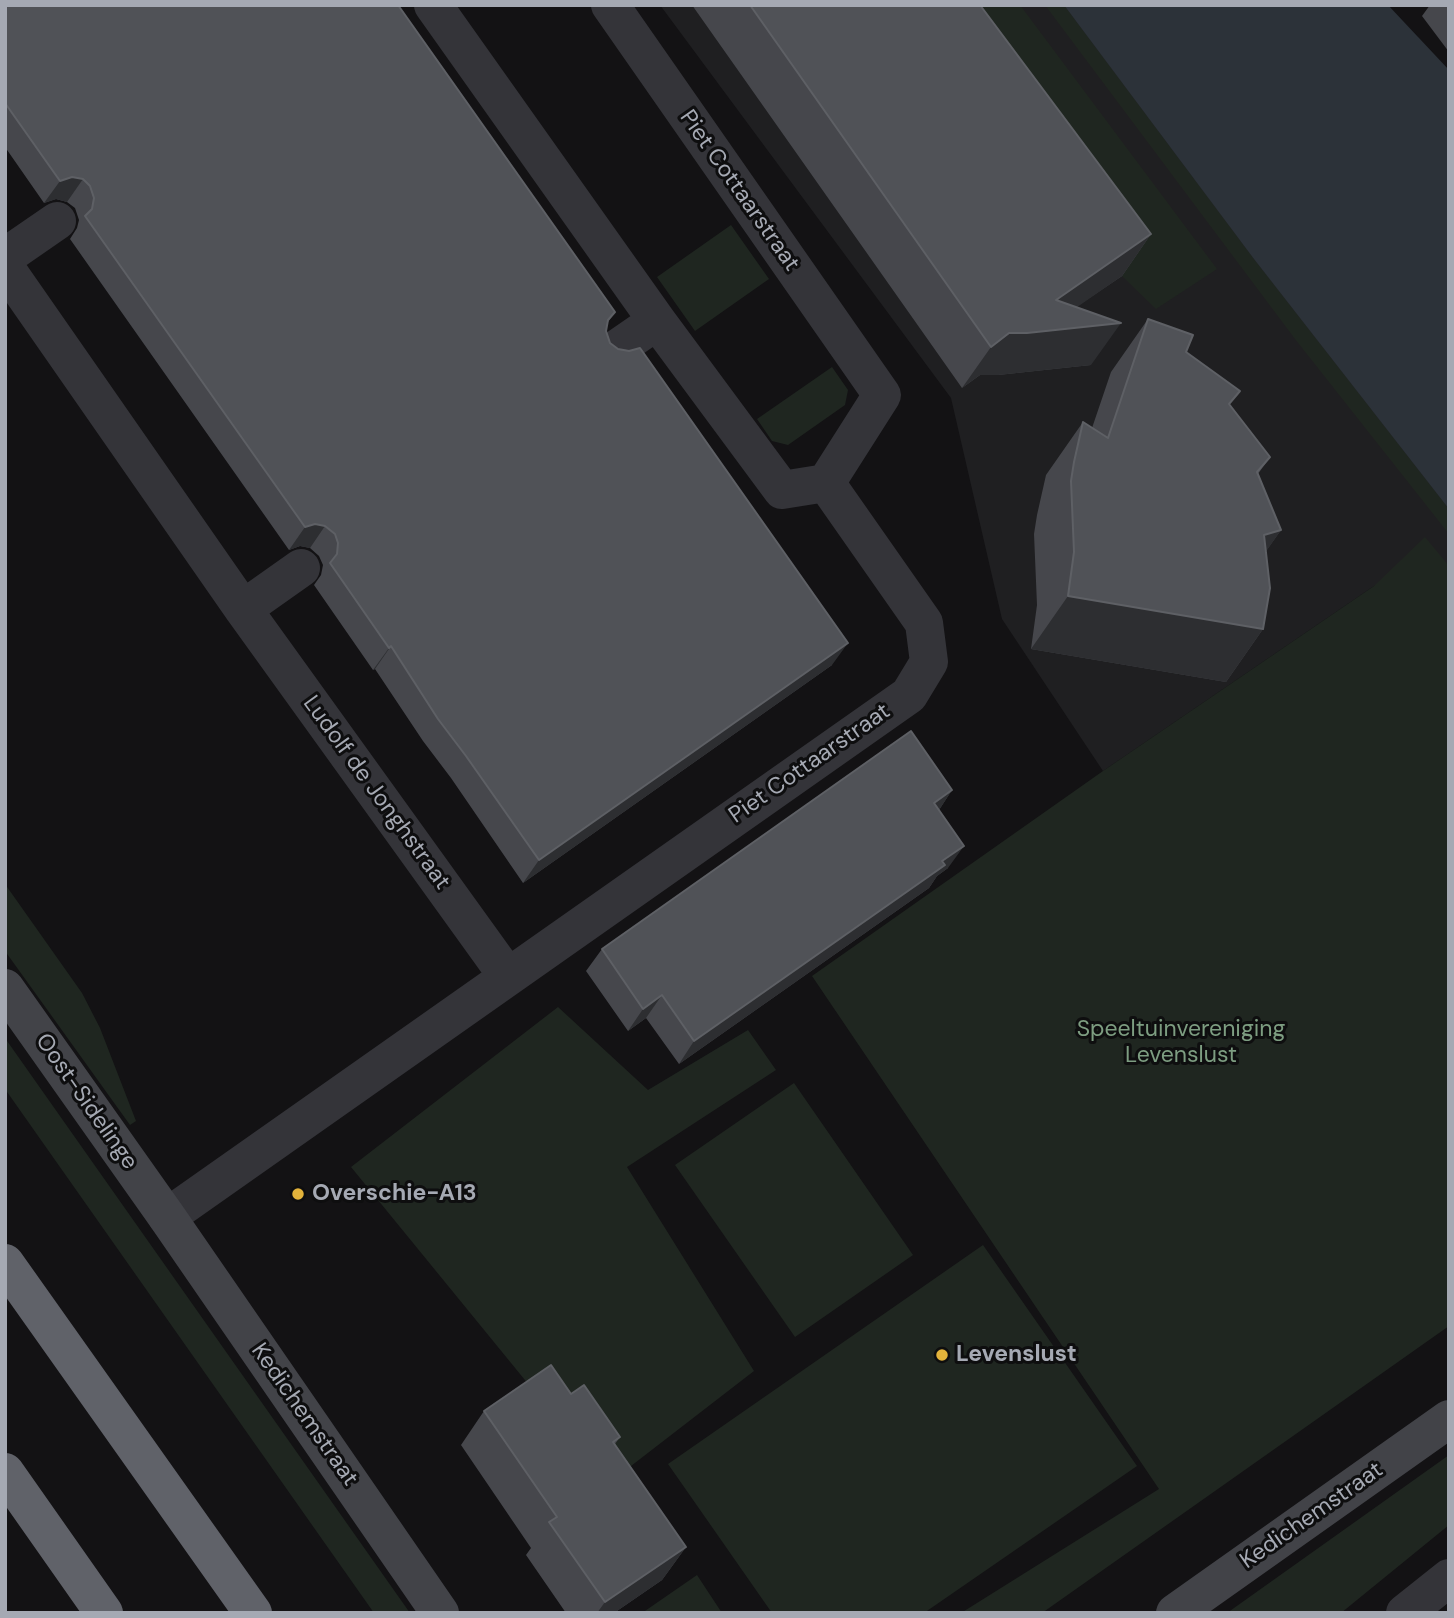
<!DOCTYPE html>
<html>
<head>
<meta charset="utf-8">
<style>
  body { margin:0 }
  #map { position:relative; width:1454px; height:1618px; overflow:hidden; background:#131214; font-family:"DM Sans",sans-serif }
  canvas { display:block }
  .frame { position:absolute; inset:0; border:7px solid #a5a9b3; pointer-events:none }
</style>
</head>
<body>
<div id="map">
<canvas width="1454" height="1618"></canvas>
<div class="frame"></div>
</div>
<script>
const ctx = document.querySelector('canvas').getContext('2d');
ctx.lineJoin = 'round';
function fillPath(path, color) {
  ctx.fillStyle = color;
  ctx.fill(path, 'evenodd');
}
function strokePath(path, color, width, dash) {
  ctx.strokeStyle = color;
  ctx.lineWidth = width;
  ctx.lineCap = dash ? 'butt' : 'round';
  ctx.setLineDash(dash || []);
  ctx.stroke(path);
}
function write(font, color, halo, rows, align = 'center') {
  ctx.font = font + ' "DM Sans",sans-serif';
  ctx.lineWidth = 6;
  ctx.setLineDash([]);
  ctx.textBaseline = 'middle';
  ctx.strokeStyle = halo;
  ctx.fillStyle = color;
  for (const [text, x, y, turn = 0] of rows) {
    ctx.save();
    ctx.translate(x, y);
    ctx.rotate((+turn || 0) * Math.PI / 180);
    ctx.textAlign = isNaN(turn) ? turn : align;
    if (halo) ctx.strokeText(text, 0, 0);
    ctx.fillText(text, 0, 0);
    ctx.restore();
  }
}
fillPath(new Path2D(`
  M 660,5 L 1120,5 L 1449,443 L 1449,563 L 1374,586 L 1103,771 L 1002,619 L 951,398 Z`), '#1f1f21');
fillPath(new Path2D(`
  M 919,5 L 1020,5 L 1217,269 L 1156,309 L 1122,276 Z
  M 1045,5 L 1064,5 L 1254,259 L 1449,509 L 1449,534 L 1295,339 Z
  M 731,225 L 769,279 L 695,331 L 657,277 Z
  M 832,367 L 848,390 L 845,405 L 788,445 L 772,441 L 757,419 Z
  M 1425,537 L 1449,566 L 1449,1326 L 1042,1613 L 961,1613 L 1159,1489 L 812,976 L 1103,771 L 1374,586 Z
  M 5,884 L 82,993 L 100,1028 L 136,1121 L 130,1125 L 5,951 Z
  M 558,1007 L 648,1090 L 748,1030 L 776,1070 L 627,1167 L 754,1371 L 609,1483 L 351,1167 Z
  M 5,1038 L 410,1613 L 374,1613 L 5,1089 Z
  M 794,1083 L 913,1255 L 795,1337 L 675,1165 Z
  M 983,1245 L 1137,1466 L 924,1613 L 772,1613 L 668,1464 Z
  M 1449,1455 L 1449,1525 L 1341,1613 L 1227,1613 Z
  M 697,1575 L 722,1613 L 642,1613 Z`), '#1f2620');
fillPath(new Path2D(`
  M 1064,5 L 1388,5 L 1449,70 L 1449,509 L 1254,259 Z`), '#2c3239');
strokePath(new Path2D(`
  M 433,5 L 657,321 L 782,490 L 826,483
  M 5,257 L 57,221
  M 5,267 L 243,609 L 508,977 L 167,1217
  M 612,352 L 657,321
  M 243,609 L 301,568
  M 508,977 L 909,695 L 929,662 L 924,623 L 826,483 L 882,395 L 610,5
  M 1405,1613 L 1449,1578`), '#343439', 38);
strokePath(new Path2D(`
  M 5,988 L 167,1217 L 440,1613
  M 1175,1613 L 1449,1419`), '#424348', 38);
strokePath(new Path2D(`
  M 5,1263 L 253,1613
  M 5,1472 L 104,1613`), '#606269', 38);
fillPath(new Path2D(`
  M 5,5 L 615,312 L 608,322 L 606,331 L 610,343 L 832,665 L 523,883 L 451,778 L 423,741 L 375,669 L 373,670 L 314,585 L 321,575 L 323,565 L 319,556 L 310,548 L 300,546 L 289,550 L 70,239 L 77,228 L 79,220 L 75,208 L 67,202 L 56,199 L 44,203 L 5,147 Z
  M 692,5 L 980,5 L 1151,234 L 1122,276 L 1076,307 L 1091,365 L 998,375 L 980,375 L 962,388 Z
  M 1430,5 L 1449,5 L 1449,52 L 1422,16 Z
  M 1148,319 L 1186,352 L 1270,457 L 1258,474 L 1281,530 L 1266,551 L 1263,629 L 1226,682 L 1031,649 L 1037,605 L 1034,534 L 1037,515 L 1046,475 L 1083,422 L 1092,428 L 1111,372 Z
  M 952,790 L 939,810 L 948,868 L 937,876 L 929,888 L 679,1064 L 646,1018 L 628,1031 L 586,971 L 602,949 Z
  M 571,1394 L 620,1437 L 615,1444 L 686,1547 L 662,1580 L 614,1613 L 566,1613 L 526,1555 L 531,1548 L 461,1445 L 484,1411 Z`), '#46474c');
fillPath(new Path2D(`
  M 72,177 L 83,179 L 67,202 L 56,199 L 44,203 L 60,181 Z
  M 1151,234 L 1122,276 L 1041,332 L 1121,323 L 1091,365 L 998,375 L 980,375 L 962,388 L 991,347 L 1056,300 Z
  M 315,524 L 325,526 L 310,548 L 300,546 L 289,550 L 305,527 Z
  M 1281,530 L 1244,583 L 1264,535 Z
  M 1068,596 L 1263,629 L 1226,682 L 1031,649 Z
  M 848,643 L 832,665 L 523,883 L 539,860 Z
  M 391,646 L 375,669 L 373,670 L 389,648 Z
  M 952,790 L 937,813 L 934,803 Z
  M 964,846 L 948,868 L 937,876 L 929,888 L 679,1064 L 694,1041 Z
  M 662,995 L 646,1018 L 628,1031 L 643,1009 Z
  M 686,1547 L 662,1580 L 614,1613 L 597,1613 L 605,1602 Z`), '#2d2e31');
const building = new Path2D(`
  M 5,5 L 398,5 L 615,312 L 608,320 L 606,331 L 610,343 L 618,349 L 629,351 L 640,348 L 848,643 L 539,860 L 466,756 L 438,719 L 391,646 L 389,648 L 330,563 L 337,554 L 338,543 L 335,534 L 325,526 L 315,524 L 305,527 L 85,216 L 92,209 L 94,198 L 90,186 L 83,179 L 72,177 L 60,181 L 5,103 Z
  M 750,5 L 980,5 L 1151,234 L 1056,300 L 1121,323 L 1027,333 L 1009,333 L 991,347 Z
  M 1148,319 L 1193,335 L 1186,352 L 1240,391 L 1229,404 L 1270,457 L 1257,472 L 1281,530 L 1264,535 L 1270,588 L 1263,629 L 1068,596 L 1074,552 L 1071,481 L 1074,462 L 1083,422 L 1108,438 Z
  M 911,731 L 952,790 L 934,803 L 964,846 L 942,861 L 945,865 L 694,1041 L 662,995 L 643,1009 L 602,949 Z
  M 551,1365 L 571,1394 L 584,1385 L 620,1437 L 613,1442 L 686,1547 L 605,1602 L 549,1522 L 557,1517 L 484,1411 Z`);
fillPath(building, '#505257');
strokePath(building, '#5e6065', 2);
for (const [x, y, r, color] of [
  [298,1194,7,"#e3b33b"],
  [942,1355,7,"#e3b33b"]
]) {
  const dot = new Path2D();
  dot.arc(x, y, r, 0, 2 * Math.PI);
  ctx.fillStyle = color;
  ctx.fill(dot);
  strokePath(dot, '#0e0e0f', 2.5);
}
write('23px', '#a5a9b3', '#0e0e0f', [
  ["Piet Cottaarstraat",739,191,55],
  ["Piet Cottaarstraat",810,764,-35],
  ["Ludolf de Jonghstraat",376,793,54],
  ["Oost-Sidelinge",86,1102,55],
  ["Kedichemstraat",304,1415,55],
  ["Kedichemstraat",1312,1516,-35]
]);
write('23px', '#7d9d81', '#0e0e0f', [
  ["Speeltuinvereniging",1181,1030],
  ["Levenslust",1181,1056]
]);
write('bold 23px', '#a5a9b3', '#0e0e0f', [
  ["Overschie-A13",312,1194],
  ["Levenslust",956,1355]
], 'left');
</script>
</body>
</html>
